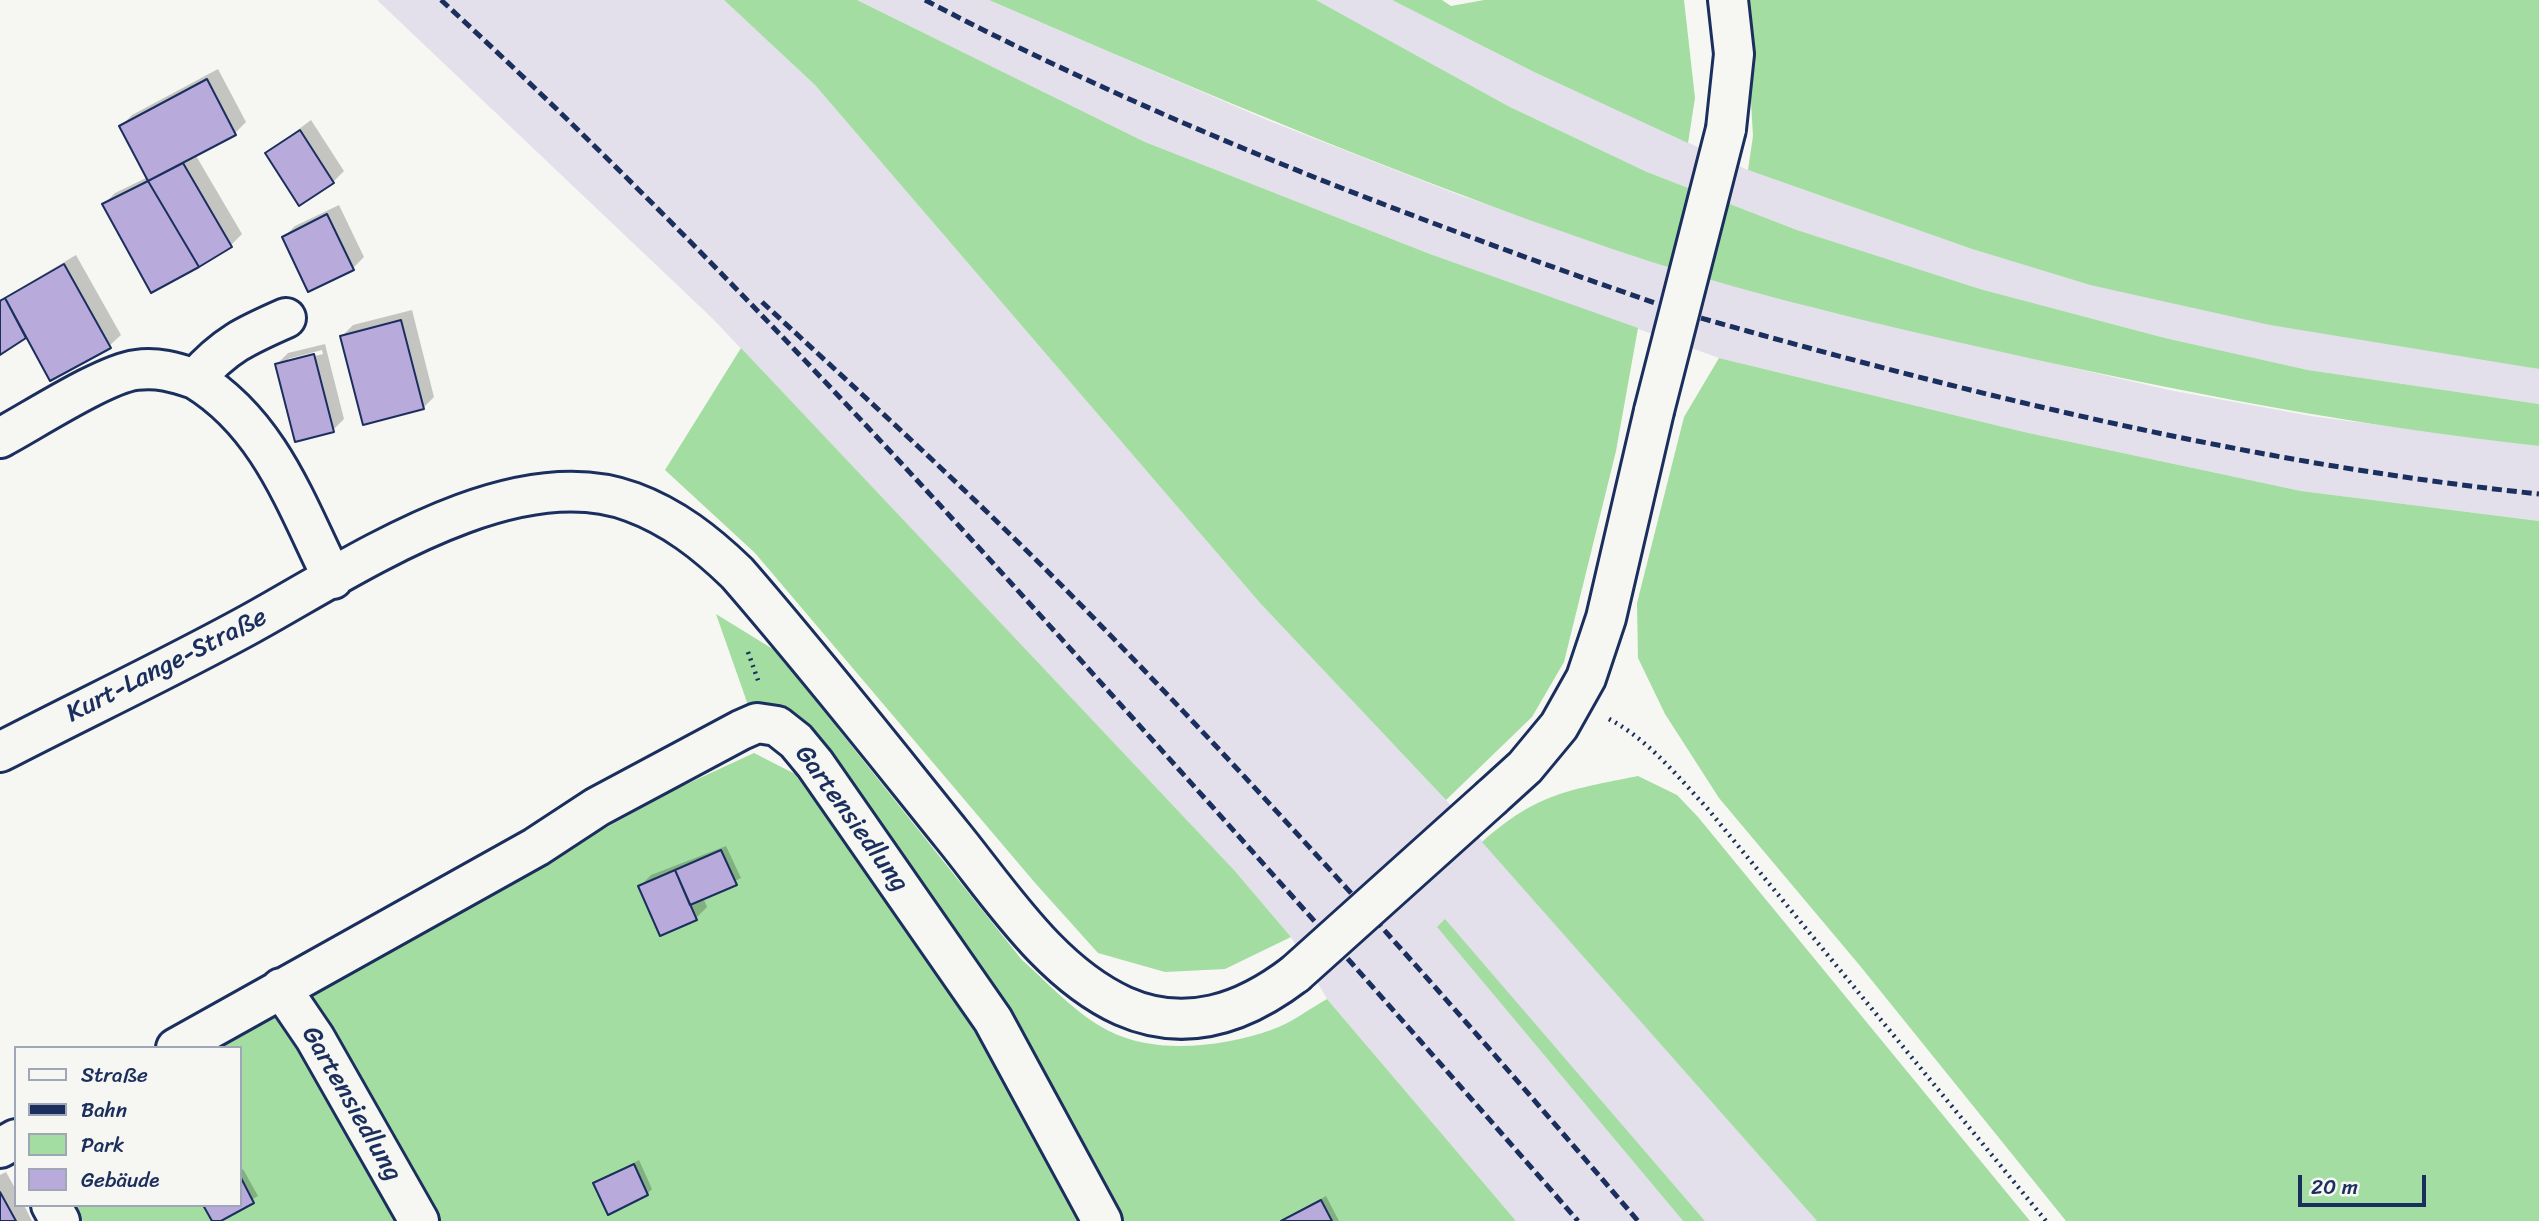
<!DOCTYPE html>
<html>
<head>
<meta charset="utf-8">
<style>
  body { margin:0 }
  #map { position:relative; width:2539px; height:1221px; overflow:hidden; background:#f6f6f2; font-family:Sriracha,sans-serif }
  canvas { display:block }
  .legend { position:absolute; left:14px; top:1046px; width:228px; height:161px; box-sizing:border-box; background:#f6f6f2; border:2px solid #9ea6b7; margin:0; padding:9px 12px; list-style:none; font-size:21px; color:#1b2f5e }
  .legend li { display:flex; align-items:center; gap:14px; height:35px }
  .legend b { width:35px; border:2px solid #9ea6b7 }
  .scale { position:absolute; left:2298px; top:1175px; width:128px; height:32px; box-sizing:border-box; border:4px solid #1b2f5e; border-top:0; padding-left:9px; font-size:21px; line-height:24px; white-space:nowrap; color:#1b2f5e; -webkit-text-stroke:5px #f6f6f2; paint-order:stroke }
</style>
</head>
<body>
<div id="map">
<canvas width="2539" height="1221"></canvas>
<ul class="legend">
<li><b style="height:9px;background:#f6f6f2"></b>Straße</li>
<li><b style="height:9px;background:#1b2f5e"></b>Bahn</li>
<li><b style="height:19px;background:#a3dda2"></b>Park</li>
<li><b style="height:19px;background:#b8abdc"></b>Gebäude</li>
</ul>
<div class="scale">20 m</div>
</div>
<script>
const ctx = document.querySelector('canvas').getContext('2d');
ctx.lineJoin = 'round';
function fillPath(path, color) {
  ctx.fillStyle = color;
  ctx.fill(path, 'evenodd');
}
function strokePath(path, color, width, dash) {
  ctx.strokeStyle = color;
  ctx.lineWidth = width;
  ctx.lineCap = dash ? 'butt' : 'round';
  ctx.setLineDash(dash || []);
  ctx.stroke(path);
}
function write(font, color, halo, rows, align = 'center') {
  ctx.font = font + ' Sriracha,sans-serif';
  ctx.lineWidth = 7;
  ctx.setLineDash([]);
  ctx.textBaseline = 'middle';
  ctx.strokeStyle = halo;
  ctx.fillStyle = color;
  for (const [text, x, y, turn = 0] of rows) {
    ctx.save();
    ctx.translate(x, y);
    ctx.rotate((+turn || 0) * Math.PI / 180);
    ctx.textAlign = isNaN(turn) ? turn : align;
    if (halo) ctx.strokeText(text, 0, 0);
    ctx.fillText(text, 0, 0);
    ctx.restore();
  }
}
fillPath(new Path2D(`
  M 377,0 L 724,0 L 815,85 L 1260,603 L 1446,800 L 1817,1221 L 1705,1221 L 1445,920 L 1438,928 L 1683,1221 L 1516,1221 L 1327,999 L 1291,937 L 1234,870 L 712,318 Z
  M 857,0 L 989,0 L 1267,120 L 1459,195 L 1658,263 L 1818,309 L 2169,390 L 2311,416 L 2539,446 L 2539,521 L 2301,491 L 2024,432 L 1719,358 L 1430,254 L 1145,142 Z
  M 1316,0 L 1392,0 L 1534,72 L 1748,170 L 1972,249 L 2090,285 L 2539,369 L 2539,404 L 2308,370 L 2165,338 L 1980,289 L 1797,230 L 1647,172 L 1508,106 Z`), '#e3e0eb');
fillPath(new Path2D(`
  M 724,0 L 857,0 L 1145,142 L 1430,254 L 1638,328 L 1616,451 L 1564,662 L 1532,717 L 1446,800 L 1260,603 L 815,85 Z
  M 989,0 L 1316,0 L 1508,106 L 1647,172 L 1797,230 L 1980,289 L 2165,338 L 2308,370 L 2539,404 L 2539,446 C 2357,426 2180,392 2002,352 C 1886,326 1769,299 1655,263 C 1428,189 1209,95 989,0 Z
  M 1392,0 L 1442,0 L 1451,6 L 1484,0 L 1684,0 L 1695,98 L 1688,143 L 1534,72 Z
  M 1745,0 L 2539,0 L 2539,369 L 2270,325 L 2090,285 L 1972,249 L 1748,170 L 1753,136 Z
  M 741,348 L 1234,870 L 1291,937 L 1225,969 L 1165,972 L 1098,953 L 1036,884 L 755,553 L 665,470 Z
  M 1719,358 L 2024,432 L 2301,491 L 2539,521 L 2539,1221 L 2066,1221 L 1861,967 L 1719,798 L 1665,714 L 1638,658 L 1637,603 L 1684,417 Z
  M 716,614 L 776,651 L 1022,960 C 1049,984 1077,1015 1109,1031 C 1156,1055 1222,1047 1271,1030 C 1290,1024 1309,1009 1327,999 L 1516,1221 L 83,1221 L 74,1205 L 240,1205 L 240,1048 L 207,1048 L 676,789 L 754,753 L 795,774 L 983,1034 L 1107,1192 L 793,724 L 748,705 Z
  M 1638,776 L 1677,795 L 1698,817 L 2030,1221 L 1817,1221 L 1482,842 C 1537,793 1569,790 1638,776 Z
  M 1445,919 L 1705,1221 L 1683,1221 L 1437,927 Z`), '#a3dda2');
fillPath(new Path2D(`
  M 218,69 L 246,122 L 235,133 L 195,154 L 242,234 L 231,245 L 104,204 L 115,193 L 148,177 L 121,126 L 132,115 Z
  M 311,120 L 344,171 L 333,182 L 267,153 Z
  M 339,205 L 364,257 L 353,268 L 284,237 L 295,226 Z
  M 76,255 L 121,335 L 109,346 L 27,336 L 0,353 L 0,300 Z
  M 412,310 L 434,397 L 423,408 L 342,336 L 353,325 Z
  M 325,344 L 344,419 L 333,430 L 277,364 L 288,353 ZM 322,350 L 323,354 L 288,362 L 288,359 Z
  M 726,846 L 741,878 L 703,897 L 707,907 L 696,918 L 640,886 L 651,875 Z
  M 639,1160 L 652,1189 L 647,1194 L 595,1184 Z
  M 243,1169 L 258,1196 L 214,1221 L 240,1205 L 240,1171 Z
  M 6,1172 L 16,1190 L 16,1205 L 24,1205 L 32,1221 L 0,1221 L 0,1175 Z
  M 1326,1196 L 1339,1221 L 1281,1221 L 1284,1219 Z`), '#0003');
const building = new Path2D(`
  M 207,79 L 236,135 L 148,181 L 119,126 Z
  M 300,130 L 334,183 L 299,206 L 265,153 Z
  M 183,163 L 232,247 L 199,267 L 148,181 Z
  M 148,181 L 199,267 L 151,293 L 102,204 Z
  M 327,214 L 354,270 L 308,292 L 282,237 Z
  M 64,264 L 111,348 L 50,381 L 5,298 Z
  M 5,298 L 26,338 L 0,355 L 0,301 Z
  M 401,320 L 424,409 L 363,425 L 340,336 Z
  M 314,354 L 334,432 L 295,442 L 275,364 Z
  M 721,850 L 737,885 L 690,905 L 675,870 Z
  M 675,870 L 697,920 L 660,936 L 638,886 Z
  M 634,1164 L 648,1195 L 608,1215 L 593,1183 Z
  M 240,1176 L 254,1203 L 221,1221 L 212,1221 L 203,1205 L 240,1205 Z
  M 0,1192 L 16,1221 L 0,1221 Z
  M 1321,1200 L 1332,1221 L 1281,1221 Z`);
fillPath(building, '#b8abdc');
strokePath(building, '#1b2f5e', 2);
const minor = new Path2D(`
  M 1726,129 L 1734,54 L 1728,0
  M 286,318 C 245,336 225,345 195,379 C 269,424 296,504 333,579
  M 0,438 C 32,421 104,374 136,370 C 157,367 175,372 195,379
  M 0,752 C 83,709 168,669 250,624 C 352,568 512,457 632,502 C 673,517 706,543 737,573 C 811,658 881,747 952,835 C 1000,894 1050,973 1123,1006 C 1186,1034 1244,1013 1295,974
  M 1492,797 L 1525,767 L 1559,726 L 1586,678 L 1606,618 L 1654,411
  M 281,988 L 315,1038 L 419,1221
  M 176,1048 L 536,847 L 597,807 L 741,730 L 757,723 L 777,726 L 796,741 L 815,764 L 993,1020 L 1102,1221
  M 0,1148 L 16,1139
  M 51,1205 L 60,1221`);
strokePath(minor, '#1b2f5e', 44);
strokePath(new Path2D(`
  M 748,652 L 759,683
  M 1609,719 C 1649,740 1677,776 1707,808 L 2046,1221`), '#1b2f5e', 4.5, [2, 5]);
strokePath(minor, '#f6f6f2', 38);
strokePath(new Path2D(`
  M 441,0 C 678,218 896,454 1111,694 C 1268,868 1424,1044 1578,1221
  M 925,0 C 1159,123 1405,216 1655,303
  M 762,302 C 868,400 976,498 1077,601 C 1272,800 1457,1009 1638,1221
  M 1701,318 C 1976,396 2254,464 2539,494`), '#1b2f5e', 5, [10, 5]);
const minorBridge = new Path2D(`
  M 1654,411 L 1726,129
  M 1295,974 L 1492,797`);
strokePath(minorBridge, '#1b2f5e', 44, []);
strokePath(minorBridge, '#f6f6f2', 38);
write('26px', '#1b2f5e', '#f6f6f2', [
  ["Kurt-Lange-Straße",167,666,-27],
  ["Gartensiedlung",851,819,54],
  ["Gartensiedlung",351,1104,60]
]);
</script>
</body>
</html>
